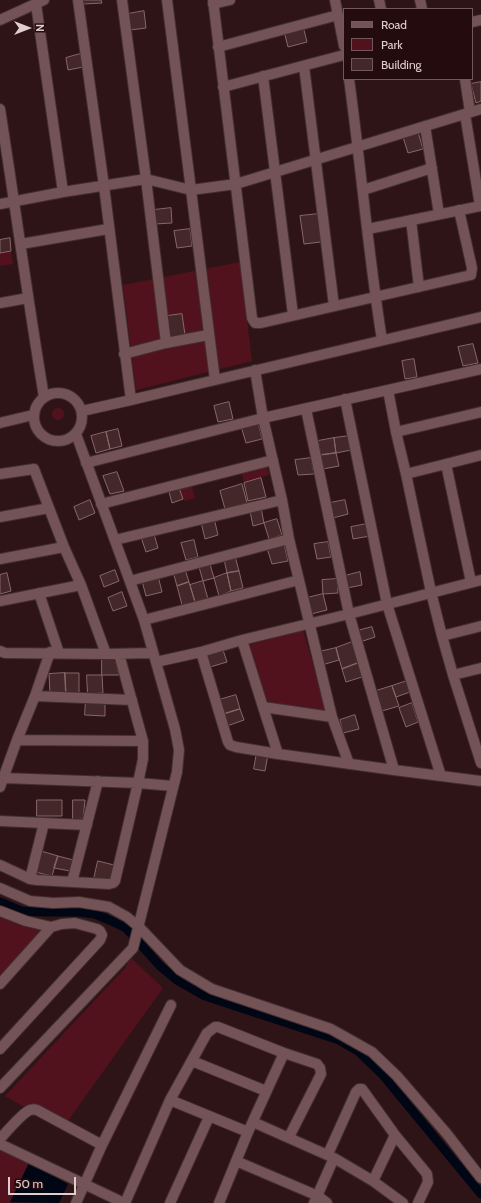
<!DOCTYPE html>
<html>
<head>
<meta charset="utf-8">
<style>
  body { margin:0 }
  #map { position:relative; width:481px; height:1203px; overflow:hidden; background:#2e1417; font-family:Cabin,sans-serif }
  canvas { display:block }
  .legend { position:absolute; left:343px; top:8px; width:130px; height:72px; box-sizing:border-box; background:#240b0e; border:1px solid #6f595b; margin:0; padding:5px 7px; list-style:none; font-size:12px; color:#e0cdce }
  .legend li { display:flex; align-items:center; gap:8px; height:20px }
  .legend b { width:20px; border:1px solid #6f595b }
  .north { position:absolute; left:8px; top:8px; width:40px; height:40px; -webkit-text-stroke:3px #240b0e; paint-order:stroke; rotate:90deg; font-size:11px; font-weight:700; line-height:16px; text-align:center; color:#e0cdce }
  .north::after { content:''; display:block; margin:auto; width:14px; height:18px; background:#e0cdce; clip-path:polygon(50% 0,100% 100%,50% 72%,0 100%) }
  .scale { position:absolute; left:8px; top:1177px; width:68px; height:18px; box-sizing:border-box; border:2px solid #e0cdce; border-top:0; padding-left:5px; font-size:12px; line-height:14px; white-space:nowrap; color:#e0cdce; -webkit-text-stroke:3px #240b0e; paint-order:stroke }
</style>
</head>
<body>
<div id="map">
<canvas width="481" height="1203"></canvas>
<ul class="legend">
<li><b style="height:5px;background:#735355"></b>Road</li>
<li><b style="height:11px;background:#52121d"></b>Park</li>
<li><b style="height:11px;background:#432729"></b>Building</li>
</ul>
<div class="north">N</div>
<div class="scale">50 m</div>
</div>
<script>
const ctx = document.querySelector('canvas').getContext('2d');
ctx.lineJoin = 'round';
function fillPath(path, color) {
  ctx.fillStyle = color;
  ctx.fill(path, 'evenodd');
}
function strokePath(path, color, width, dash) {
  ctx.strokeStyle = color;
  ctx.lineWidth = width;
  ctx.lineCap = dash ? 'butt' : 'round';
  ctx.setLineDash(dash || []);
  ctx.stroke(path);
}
fillPath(new Path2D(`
  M 11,251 L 13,264 L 0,266 L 0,253 Z
  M 240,262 L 252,361 L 136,390 L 123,285 Z
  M52 414a6 6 0 1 1 12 0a6 6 0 1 1-12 0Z
  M 267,464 L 269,475 L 244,482 L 241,470 Z
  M 191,483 L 195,498 L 184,501 L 179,486 Z
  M 303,630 L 327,712 L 265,703 L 248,645 Z
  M 0,918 L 45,927 L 0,980 Z
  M 131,958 L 163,988 L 62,1129 L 5,1096 L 125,968 Z
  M 0,1148 L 29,1163 L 10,1203 L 0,1203 Z`), '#52121d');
fillPath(new Path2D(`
  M 29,1163 L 68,1184 L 59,1203 L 10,1202 Z`), '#000614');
strokePath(new Path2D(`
  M 0,902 L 21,911 L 46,912 L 79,912 L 95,914 L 107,919 L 126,928 L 160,966 L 177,980 L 205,996 L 339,1040 L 358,1051 L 382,1074 L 481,1194`), '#000614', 9);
const building = new Path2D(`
  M 82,0 L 101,0 L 102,3 L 83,4 Z
  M 144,11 L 146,28 L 130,30 L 128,14 Z
  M 303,26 L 307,42 L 288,47 L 284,31 Z
  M 80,54 L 83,67 L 68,70 L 66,58 Z
  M 481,82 L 481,101 L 476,103 L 471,84 Z
  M 418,132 L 423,149 L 408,153 L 403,137 Z
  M 171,208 L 172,223 L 155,224 L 154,210 Z
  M 318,214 L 321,242 L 304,244 L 300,216 Z
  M 190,229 L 192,246 L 177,248 L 174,231 Z
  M 10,238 L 11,251 L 0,253 L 0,240 Z
  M 182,314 L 185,335 L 170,337 L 167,316 Z
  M 473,344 L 478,363 L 463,366 L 458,347 Z
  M 414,359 L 417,377 L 405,379 L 402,361 Z
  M 229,402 L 233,419 L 218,422 L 214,406 Z
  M 258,422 L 262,439 L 246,443 L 241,426 Z
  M 118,429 L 122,446 L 110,449 L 106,432 Z
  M 106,432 L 110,449 L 96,453 L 91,436 Z
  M 349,436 L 351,450 L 336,453 L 334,438 Z
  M 334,438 L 336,453 L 321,455 L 318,441 Z
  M 336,453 L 339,466 L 323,469 L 321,455 Z
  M 311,458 L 314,474 L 298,475 L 295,460 Z
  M 117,472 L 124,491 L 110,494 L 103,476 Z
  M 261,478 L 266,497 L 248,501 L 244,483 Z
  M 242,484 L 247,503 L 225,509 L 220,491 Z
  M 178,485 L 183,499 L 172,503 L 168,488 Z
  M 90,500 L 95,513 L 79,520 L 74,507 Z
  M 345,500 L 348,514 L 333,518 L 330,503 Z
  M 261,508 L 264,523 L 253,526 L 250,511 Z
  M 214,518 L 218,535 L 205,539 L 201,522 Z
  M 277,519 L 282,535 L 269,539 L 264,523 Z
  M 367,524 L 370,536 L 353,539 L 351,527 Z
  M 154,534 L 158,548 L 146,552 L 141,537 Z
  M 194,540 L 198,557 L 186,560 L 181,543 Z
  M 328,542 L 331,557 L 317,559 L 314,544 Z
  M 284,544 L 288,561 L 272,564 L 267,548 Z
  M 235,556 L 239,571 L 227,573 L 224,559 Z
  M 210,564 L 214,578 L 203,581 L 199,567 Z
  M 185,569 L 189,582 L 177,586 L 173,572 Z
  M 115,570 L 119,581 L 104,587 L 100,576 Z
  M 239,571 L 243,588 L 231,591 L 227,573 Z
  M 360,572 L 362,585 L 347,588 L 345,576 Z
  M 7,573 L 11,591 L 0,594 L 0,575 Z
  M 227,573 L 231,591 L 219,596 L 214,578 Z
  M 158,576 L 162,592 L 146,596 L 142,581 Z
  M 337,579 L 338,593 L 323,594 L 322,580 Z
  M 203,581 L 208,599 L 195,602 L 190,585 Z
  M 189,582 L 195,602 L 182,605 L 177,586 Z
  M 122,592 L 127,606 L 113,611 L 108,598 Z
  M 323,594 L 327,610 L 311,614 L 307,598 Z
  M 372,627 L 375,637 L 360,642 L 357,631 Z
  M 352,642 L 358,663 L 342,669 L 336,648 Z
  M 336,648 L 339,660 L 322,665 L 319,652 Z
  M 223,650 L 227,662 L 210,667 L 206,655 Z
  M 102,658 L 115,658 L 119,675 L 102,675 Z
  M 358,663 L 362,677 L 346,682 L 342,669 Z
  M 65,673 L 66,693 L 50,693 L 49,674 Z
  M 65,673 L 79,673 L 79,693 L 66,693 Z
  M 87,675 L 102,675 L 103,693 L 88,694 Z
  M 407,681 L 410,692 L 396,697 L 392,686 Z
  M 392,686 L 399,706 L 382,711 L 376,691 Z
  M 236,695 L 240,709 L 224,714 L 219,700 Z
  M 86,699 L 105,699 L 105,716 L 85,715 Z
  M 412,703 L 418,722 L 406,727 L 399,708 Z
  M 240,709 L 244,720 L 227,726 L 224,714 Z
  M 355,715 L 359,729 L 343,733 L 340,720 Z
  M 257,752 L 268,754 L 265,771 L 254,769 Z
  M 37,800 L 62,800 L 62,816 L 37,816 Z
  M 73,800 L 85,800 L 83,819 L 73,820 Z
  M 41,851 L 58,856 L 52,876 L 35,872 Z
  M 58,856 L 73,860 L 70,871 L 54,868 Z
  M 98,861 L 114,865 L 112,879 L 94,879 Z`);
fillPath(building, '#432729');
strokePath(building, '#886769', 1);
const street = new Path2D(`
  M 78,0 L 104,186 L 131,400
  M 122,0 L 146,179 L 166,343
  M 213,0 L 252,318 L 255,323 L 261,323 L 471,275 L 472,268 L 459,210
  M 335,0 L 344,46
  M 379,0 L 381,9
  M 420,0 L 422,9
  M 36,4 L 63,192
  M 213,4 L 230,0
  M 0,20 L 44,0
  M 472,22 L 481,20
  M 218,47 L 338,15
  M 304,66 L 334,306
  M 263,76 L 293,315
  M 349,79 C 361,166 368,253 382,340
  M 465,79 L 470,112
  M 223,87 L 344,55
  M 0,109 C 15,205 28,301 44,397
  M 465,114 L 480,206
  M 425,126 L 439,214
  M 363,190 L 432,168
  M 0,204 L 63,192 L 146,179 L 191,190 L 236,184 L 481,109
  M 411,220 L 419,287
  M 368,229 L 481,206
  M 21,244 L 108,229
  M 0,303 L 28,298
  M 124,354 L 166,343 L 208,335
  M 255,370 L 263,418 L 282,500 L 289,539 L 332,717 L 349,764
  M 215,380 L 481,317
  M 388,390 L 481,369
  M34 417a24 24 0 1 1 48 0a24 24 0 1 1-48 0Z
  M 345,399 L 387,604 L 441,776
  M 306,409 L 349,614 L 394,770
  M 82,411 L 131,400 L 215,380 L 167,0
  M 0,423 L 33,415
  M 396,432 L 481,412
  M 86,463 L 263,418 L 388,390 L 396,432 L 406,474 L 431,592 L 442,636
  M 0,474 L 34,469 L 64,547 L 81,585 L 106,654
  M 406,474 L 446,464
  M 101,504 L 273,460
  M 0,517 L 49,508
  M 115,540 L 282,500
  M 0,559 L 64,547
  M 130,581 L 289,539
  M 471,582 L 446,464 L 481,455
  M 39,593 L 59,653
  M 0,601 L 81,585
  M 144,620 L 299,580
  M 242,640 L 263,707
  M 0,651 L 5,653 L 106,654 L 153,653
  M 201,652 L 228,742 L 230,745 L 236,747 L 278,754
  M 156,662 L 201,652 L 242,640 L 349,614 L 481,580
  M 481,668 L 453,675 L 481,763
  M 453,675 L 442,636 L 481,626
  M 35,696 L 132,700
  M 332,717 L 263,707 L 278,754 L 394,770 L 481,781
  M 17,740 L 143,741
  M 4,778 L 138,783 L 173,786
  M 0,787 L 17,740 L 35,696 L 50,652
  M 0,821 L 87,825
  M 0,865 L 30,879 L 37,880 L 109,884 L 113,883 L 115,881 L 138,783 L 143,759 L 143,741 L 119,654
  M 30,879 L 44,823
  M 72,882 L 98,781
  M 0,888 L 30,901 L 53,903 L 79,902 L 109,907 L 127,917 L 139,927 L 180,970 L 212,989 L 331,1029 L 372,1052 L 397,1076 L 447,1134 L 481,1178
  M 0,911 L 26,921 L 51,927 L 62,924 L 75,923 L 97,929 L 100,931 L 102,935 L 100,940 L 0,1049
  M 0,984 L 51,927
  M 192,1061 L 266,1091
  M 0,1088 L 133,948 L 177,772 L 179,750 L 175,729 L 144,620 L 76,434
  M 170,1100 L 248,1132
  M 253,1122 L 334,1158 L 373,1181 L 403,1203
  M 0,1139 C 7,1131 20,1116 28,1111 C 31,1109 34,1109 37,1110 L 102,1145
  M 0,1144 L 124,1203
  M 328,1154 L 356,1092 L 359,1089 L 362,1089 L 395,1135 L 427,1174 L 428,1182 L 418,1203
  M 236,1161 L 318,1196 L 327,1203
  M 373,1181 L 395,1135
  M 76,1203 L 102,1145 L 171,1005
  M 125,1203 L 170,1100 L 207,1033 L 215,1027 L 218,1027 L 284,1053 L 317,1064 L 320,1068 L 321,1074 L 289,1137
  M 170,1203 L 209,1117
  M 219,1203 L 248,1132 L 284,1053
  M 314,1203 L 334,1158`);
strokePath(street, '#422f30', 12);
strokePath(street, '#735355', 10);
</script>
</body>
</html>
